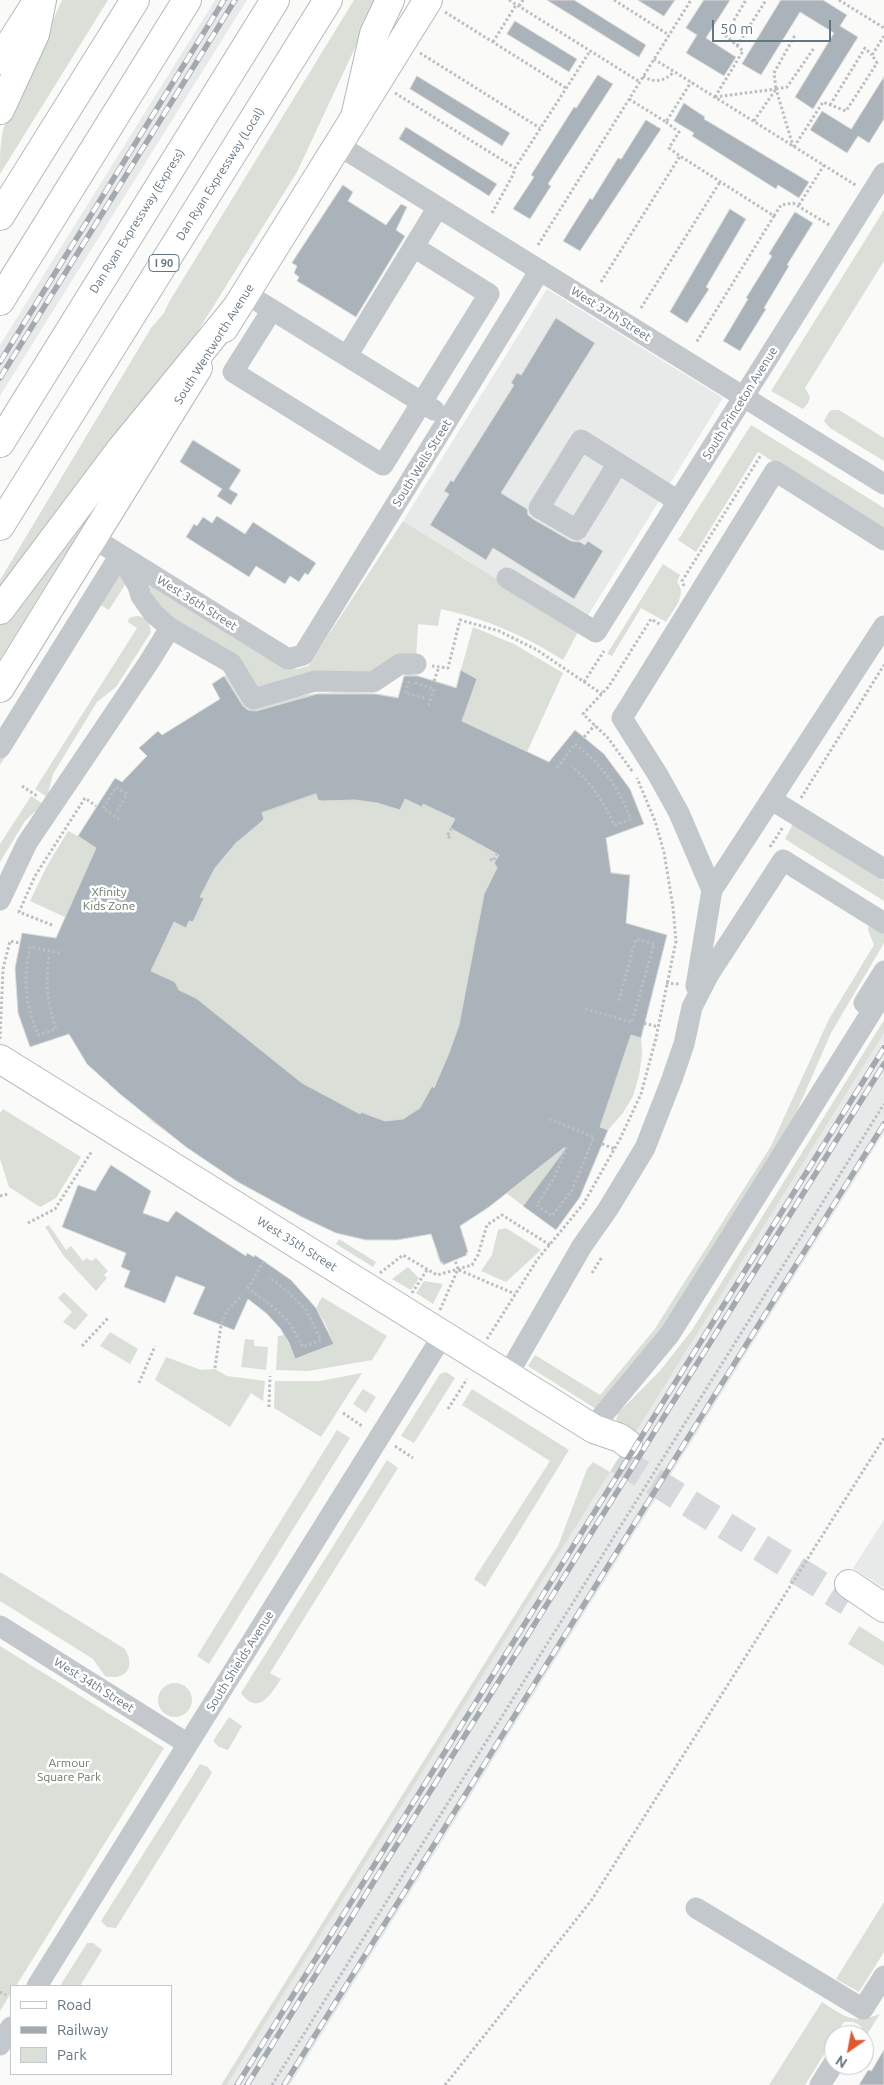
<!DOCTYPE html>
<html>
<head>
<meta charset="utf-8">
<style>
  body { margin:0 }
  #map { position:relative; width:884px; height:2085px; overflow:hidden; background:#fafaf8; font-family:Ubuntu,sans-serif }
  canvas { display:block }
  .legend { position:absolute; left:10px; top:1985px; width:162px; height:90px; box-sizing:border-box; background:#fff; border:1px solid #c1c8cd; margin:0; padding:6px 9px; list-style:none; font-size:15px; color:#657683 }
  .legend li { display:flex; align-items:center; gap:10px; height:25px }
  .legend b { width:25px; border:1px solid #c1c8cd }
  .north { position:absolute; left:824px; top:2025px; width:50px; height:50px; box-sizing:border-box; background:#fff; border:1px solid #c1c8cd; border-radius:50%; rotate:213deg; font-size:14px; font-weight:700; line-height:20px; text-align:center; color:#657683 }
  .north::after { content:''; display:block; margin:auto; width:18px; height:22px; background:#e4572e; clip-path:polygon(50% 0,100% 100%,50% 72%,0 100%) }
  .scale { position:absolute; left:712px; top:20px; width:119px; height:22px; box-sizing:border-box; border:2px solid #657683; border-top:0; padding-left:6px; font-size:15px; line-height:18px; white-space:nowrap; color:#657683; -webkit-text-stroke:4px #fff; paint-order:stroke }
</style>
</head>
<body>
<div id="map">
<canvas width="884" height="2085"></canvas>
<ul class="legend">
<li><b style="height:6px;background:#fff"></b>Road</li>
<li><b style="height:6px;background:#a2aab0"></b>Railway</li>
<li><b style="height:14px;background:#dadfd7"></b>Park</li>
</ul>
<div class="north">N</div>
<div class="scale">50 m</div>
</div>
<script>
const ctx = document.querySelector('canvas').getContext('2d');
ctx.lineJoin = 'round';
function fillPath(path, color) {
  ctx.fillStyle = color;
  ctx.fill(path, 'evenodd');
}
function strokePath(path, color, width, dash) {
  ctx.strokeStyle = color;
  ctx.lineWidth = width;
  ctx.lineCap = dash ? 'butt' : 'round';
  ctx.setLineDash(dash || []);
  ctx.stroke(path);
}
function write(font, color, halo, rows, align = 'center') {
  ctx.font = font + ' Ubuntu,sans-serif';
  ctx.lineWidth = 5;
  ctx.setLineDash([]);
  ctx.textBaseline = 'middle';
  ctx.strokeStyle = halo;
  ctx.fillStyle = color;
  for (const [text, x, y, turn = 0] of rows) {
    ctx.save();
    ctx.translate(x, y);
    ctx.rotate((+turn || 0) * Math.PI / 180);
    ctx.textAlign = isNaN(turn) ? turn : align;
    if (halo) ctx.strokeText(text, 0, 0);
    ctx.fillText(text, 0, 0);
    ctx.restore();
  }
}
fillPath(new Path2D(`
  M 215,0 L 247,0 L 0,396 L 0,345 Z
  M 547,289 L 723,398 L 579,630 L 403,521 Z
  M 884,1033 L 884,1133 L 290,2085 L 227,2085 Z
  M 884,1520 L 884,1588 L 853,1568 Z`), '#e8e9e9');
fillPath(new Path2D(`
  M 62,0 L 108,0 L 0,174 C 0,155 0,125 11,112 Z
  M 354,0 L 380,0 L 376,3 L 297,172 L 193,339 L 0,597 L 0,580 L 151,328 L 164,313 L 169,302 Z
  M 884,210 L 884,261 L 805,388 L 810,397 L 808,403 L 803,409 L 771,391 Z
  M 832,410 L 839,410 L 884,438 L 884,461 L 830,428 L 824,421 L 829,412 Z
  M 751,425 L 884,508 L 884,531 L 758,452 L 696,552 L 678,540 Z
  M 94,502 L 99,505 L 62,559 L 0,659 L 0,626 Z
  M 403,521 L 579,630 L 563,660 C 521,634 489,620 441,609 L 438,626 L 418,624 L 416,659 L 378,672 L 252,692 L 163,611 L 149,588 L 151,584 L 287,667 L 297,669 L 308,666 Z
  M 663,564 L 680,575 L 677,582 C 688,595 673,610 666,622 L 641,608 L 612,656 L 607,654 Z
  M 119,572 L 126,583 L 109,610 L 100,605 L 0,765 L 0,759 L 113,577 Z
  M 136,616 C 146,616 150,622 151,632 L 116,687 L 97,702 L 53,774 L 47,797 L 35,789 L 137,628 L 128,622 L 129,618 Z
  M 473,627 L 514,644 L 563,673 L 527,752 L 549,762 L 575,730 L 604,754 L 630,789 L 644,824 L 606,838 L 611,872 L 630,875 L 627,906 L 605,918 L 667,935 L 641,1038 L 642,1054 L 639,1076 L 633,1096 L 623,1113 L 608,1130 L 580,1197 L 556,1230 L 506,1193 L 453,1229 L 457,1240 L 464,1237 L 468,1252 L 443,1265 C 435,1259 436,1243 437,1233 L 397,1240 L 366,1240 L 336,1233 L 302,1217 L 238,1182 L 202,1158 L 154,1123 L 87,1064 L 69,1034 L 30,1047 L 18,1013 L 22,933 L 56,938 L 65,917 L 30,901 L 47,866 L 68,831 L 78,836 L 115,778 L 136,791 L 128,776 L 147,756 L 139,748 L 158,731 L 174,748 L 168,732 L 220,699 L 212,684 L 226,675 L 248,709 C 297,692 346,688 398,697 L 405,672 L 456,687 Z
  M 31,796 L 43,804 L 25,821 L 0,862 L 0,844 Z
  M 793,824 L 884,881 L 884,901 L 785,839 Z
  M 869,925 L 884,931 L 884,943 L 831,1033 L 790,1127 L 665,1331 L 596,1409 L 528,1366 L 535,1355 L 600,1395 L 654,1330 L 771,1146 L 829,1019 L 874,945 L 868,930 Z
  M 884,1020 L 884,1033 L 635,1433 L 616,1420 L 618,1413 L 660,1371 L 692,1330 Z
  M 3,1109 L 81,1157 L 56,1198 L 40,1207 L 9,1187 L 0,1159 L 0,1113 Z
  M 49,1225 L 66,1250 L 71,1246 L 83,1261 L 87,1258 L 91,1261 L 96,1258 L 108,1271 L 104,1275 L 107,1278 L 96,1291 L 63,1255 L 45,1227 Z
  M 506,1228 L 541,1250 L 506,1282 L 481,1271 L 492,1255 L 498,1230 Z
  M 339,1239 L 376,1262 L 373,1267 L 336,1244 Z
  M 408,1267 L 419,1278 L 411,1290 L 392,1279 Z
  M 424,1281 L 443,1284 L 433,1304 L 416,1293 Z
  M 64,1292 L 88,1315 L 75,1330 L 63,1322 L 72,1312 L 58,1298 Z
  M 322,1297 L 387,1336 L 372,1360 L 308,1371 L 276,1370 L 278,1336 L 285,1335 L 295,1359 L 334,1344 L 325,1323 L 316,1308 Z
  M 110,1332 L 138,1349 L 130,1364 L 100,1346 Z
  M 245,1339 L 254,1340 L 254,1346 L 268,1347 L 266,1370 L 241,1367 Z
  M 166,1357 L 201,1370 L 215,1369 L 227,1376 L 265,1381 L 263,1401 L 251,1393 L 230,1427 L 155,1380 Z
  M 446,1372 L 455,1378 L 414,1443 L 401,1436 L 440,1374 Z
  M 362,1373 L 321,1437 L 274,1408 L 275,1381 L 320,1381 Z
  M 363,1389 L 376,1397 L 366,1413 L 353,1404 Z
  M 472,1389 L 569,1450 L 485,1587 L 474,1579 L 550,1461 L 462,1405 Z
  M 337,1430 L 350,1438 L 209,1664 L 197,1656 Z
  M 387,1460 L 398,1468 L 270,1673 L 281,1679 C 271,1694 258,1717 241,1693 Z
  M 593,1462 L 610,1472 L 227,2085 L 221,2085 L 558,1546 L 587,1469 Z
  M 0,1572 L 125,1649 C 136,1668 125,1681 105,1676 L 93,1659 L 0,1601 Z
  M 859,1626 L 884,1642 L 884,1666 L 848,1644 Z
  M 0,1646 L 164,1748 L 16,1986 L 11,1986 L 11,1993 L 0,2011 Z
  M158 1700a17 17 0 1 1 34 0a17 17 0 1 1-34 0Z
  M 229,1717 L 242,1726 L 228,1750 L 219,1747 L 213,1741 Z
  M 200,1764 L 208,1767 L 212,1773 L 116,1928 L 107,1927 L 101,1921 Z
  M 884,1902 L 884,1952 L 859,1992 L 836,1979 Z
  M 87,1943 L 93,1943 L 102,1950 L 80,1986 L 60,1986 Z
  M 822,2002 C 844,2016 852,2025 880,2014 L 866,2036 C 861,2024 856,2021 844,2022 L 834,2035 L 834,2038 L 805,2085 L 769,2085 Z`), '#dadfd7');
const building = new Path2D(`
  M 547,0 L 574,0 L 646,45 L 639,57 Z
  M 638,0 L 675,0 L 664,16 Z
  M 704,0 L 730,0 L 706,38 L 736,57 L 724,76 L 686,53 L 697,35 L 686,28 Z
  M 781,0 L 823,0 L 847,15 L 840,26 L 858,37 L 813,109 L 795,97 L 834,33 L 800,12 L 761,75 L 742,64 Z
  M 515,21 L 577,59 L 569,72 L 507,34 Z
  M 598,75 L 613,84 L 548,184 L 551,186 L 530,219 L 513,209 L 534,177 L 531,175 L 574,107 L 576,108 Z
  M 417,76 L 510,133 L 502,146 L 410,89 Z
  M 884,77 L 884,119 L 869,143 L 858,136 L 847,153 L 810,130 L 822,111 L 851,129 Z
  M 684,103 L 705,117 L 704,119 L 809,182 L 799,198 L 778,185 L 776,189 L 692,136 L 694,133 L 674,121 Z
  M 646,120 L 661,129 L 580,251 L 563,241 L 590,198 L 592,200 L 618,158 L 621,159 Z
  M 406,127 L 497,184 L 489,196 L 399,139 Z
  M 343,185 L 353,192 L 348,201 L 386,225 L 401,204 L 407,207 L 396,230 L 405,236 L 356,317 L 297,281 L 299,277 L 294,273 L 297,266 L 292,263 Z
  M 730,209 L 746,219 L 706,287 L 709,289 L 687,323 L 670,312 Z
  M 795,212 L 813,223 L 787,265 L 789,266 L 764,308 L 766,309 L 740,351 L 723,341 L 748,299 L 746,298 L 772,256 L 769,254 Z
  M 556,318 L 595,343 L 501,493 L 527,509 L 528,515 L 533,519 L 571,541 L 580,542 L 585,545 L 588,541 L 603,551 L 574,599 L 493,548 L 486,560 L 430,525 L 449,494 L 444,491 L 451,480 L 453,482 L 514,385 L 511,383 L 517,373 L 521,375 Z
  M 193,440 L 241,470 L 229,489 L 238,494 L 231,505 L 217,496 L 222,489 L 180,462 Z
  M 217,516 L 245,534 L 253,522 L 316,563 L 308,575 L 305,573 L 299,582 L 290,576 L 285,584 L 256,566 L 249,577 L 186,537 L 194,524 L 197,526 L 203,517 L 212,523 Z
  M 461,670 L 477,679 L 462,721 L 549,762 L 575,730 L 604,754 L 630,789 L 644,824 L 606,838 L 611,873 L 630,875 L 626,923 L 667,935 L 641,1038 L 631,1035 L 600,1127 L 608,1130 L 580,1197 L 556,1230 L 523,1206 L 566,1148 L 565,1147 L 489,1207 L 460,1226 L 468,1252 L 466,1253 L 467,1255 L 443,1265 L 443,1262 L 441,1263 L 431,1234 L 397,1240 L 366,1240 L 336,1233 L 302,1217 L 238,1182 L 186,1147 L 120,1094 L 87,1064 L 69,1034 L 30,1047 L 18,1013 L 15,968 L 22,933 L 56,938 L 96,848 L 78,836 L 115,778 L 122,782 L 147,756 L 139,748 L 158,731 L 162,735 L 220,699 L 212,684 L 224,676 L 243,706 L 248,710 L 256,711 L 317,694 L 376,694 L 398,698 L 404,676 L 418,676 L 456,688 ZM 316,794 L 318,800 L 322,801 L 355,800 L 377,803 L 400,810 L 405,799 L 422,807 L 423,804 L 455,819 L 450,828 L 499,855 L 494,863 L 497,868 L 484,894 L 459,1025 L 449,1053 L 434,1088 L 432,1086 L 420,1108 L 403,1119 L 385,1121 L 361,1112 L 360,1114 L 302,1083 L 196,998 L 179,990 L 175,982 L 151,971 L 174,922 L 186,928 L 189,921 L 193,922 L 204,898 L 200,897 L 215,868 L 236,843 L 260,823 L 264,819 L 262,813 Z
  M 111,1165 L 151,1191 L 143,1213 L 168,1222 L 176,1211 L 246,1256 L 247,1253 L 254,1257 L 255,1255 L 291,1280 L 316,1308 L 334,1344 L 295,1359 L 289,1343 L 280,1328 L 266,1313 L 248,1299 L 234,1330 L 193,1314 L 205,1287 L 176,1276 L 165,1303 L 124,1287 L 130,1271 L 121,1267 L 126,1253 L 62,1227 L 78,1185 L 95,1191 Z
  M 884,2050 L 884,2085 L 859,2085 L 868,2070 L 871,2071 Z`);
fillPath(building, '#aab3b9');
strokePath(building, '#dcdcda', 1);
strokePath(new Path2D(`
  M 618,1459 L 848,1602`), '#d5d9db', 28, [28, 14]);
const major = new Path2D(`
  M 0,60 L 38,0
  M 224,328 L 428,0
  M 0,688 L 198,368
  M 0,1059 L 594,1429 L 620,1438 L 628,1444
  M 849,1584 L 884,1608`);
const highway = new Path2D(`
  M 0,110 L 35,34 L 42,0
  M 355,117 L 374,34 L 390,0
  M 0,216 L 135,0
  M 0,301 L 187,0
  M 0,443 L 275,0
  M 0,526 L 328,0
  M 0,610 L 121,449 L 237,307`);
strokePath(major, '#b5babe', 30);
strokePath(highway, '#b4b9bd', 30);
strokePath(new Path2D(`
  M 509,0 L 640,82
  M 614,0 L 669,35
  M 839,0 L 884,28
  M 519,6 L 523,0
  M 445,12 L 566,88
  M 493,42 L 516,5
  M 737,46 L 766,0
  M 420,53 L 540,128
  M 654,59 L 857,186
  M 643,76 C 655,84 664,81 674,72
  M 776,89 L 787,87 L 814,48
  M 395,93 L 515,168
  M 715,97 L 776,89 L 793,146
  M 715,97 L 743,51 L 725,35 L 746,0
  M 629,99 L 666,122 L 691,82
  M 830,105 L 865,48 L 872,55
  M 754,121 L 776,89 L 774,73 L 795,35
  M 666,122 L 679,132 L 669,148 L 680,156
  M 794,147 L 823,102 L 846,111 L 877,63 L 872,55 L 884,36
  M 799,205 L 824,165
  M 492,213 L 513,175 L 515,168 L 590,51
  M 774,216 L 781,205 L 793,203 L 831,226
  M 538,245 L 691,0
  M 601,282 L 680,156 L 774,216 L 696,343
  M 641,308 L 720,182
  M 684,586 L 682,581 L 761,455
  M 432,666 L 448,668 L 460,620 L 499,631 L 537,650 L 602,694
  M 409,681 L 405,693 L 425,698
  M 434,681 L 439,667
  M 584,682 L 604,651
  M 415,683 L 434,689 L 428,707
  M 584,737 L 595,725
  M 557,768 L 575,744 C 603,766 617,785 631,819 L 614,825 C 604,802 591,782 571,766
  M 632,771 L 608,738 L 583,714 L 609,686 L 651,619 L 661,625
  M 22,786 L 37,796
  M 801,798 L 884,665
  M 117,811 L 127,794 L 116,787 L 103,808 L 119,819
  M 450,838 L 447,836 L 451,829
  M 770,847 L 783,827
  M 490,859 L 493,861 L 497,854
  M 52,925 L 19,912 L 35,876 L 85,798 L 96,806
  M 49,957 C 45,982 48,1006 56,1029 L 38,1035 C 25,1003 23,981 30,947 L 60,953
  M 666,983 L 679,984
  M 585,1009 L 632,1022 L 654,944 L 636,939 L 618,1003
  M 644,1023 L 658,1027
  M 0,1039 L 3,969 L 10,941 L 20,943
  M 549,1119 L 594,1137 L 572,1190 L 552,1216 L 537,1205 L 554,1178 L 568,1144
  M 602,1144 L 615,1149
  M 0,1196 L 8,1194
  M 28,1223 L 55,1209 L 92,1151
  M 264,1261 L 248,1288 L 273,1307 L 289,1322 L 303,1347 L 321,1340 L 306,1310 L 288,1292 L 269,1277
  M 459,1270 L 515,1294
  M 380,1273 L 403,1255 L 437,1275 L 472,1265 L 478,1255 L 487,1225 L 502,1215 L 550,1245
  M 592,1273 L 602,1257
  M 412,1293 L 427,1270
  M 440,1310 L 458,1269 L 455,1260
  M 487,1339 L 537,1260 L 584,1203 L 620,1139 L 641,1094 L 656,1038 L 676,941 L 673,907 L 664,852 L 655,821 L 637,778
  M 82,1346 L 109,1317
  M 215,1368 L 221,1325 L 227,1311 L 241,1296
  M 139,1383 L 155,1346
  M 269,1407 L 270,1376
  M 448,1409 L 467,1379
  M 343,1413 L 362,1426
  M 395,1446 L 413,1458
  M 0,1992 L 6,1995
  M 272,2085 L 884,1104
  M 445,2085 L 591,1901 L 884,1438`), '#bbbfc2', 3, [2.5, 2.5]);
strokePath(new Path2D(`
  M 338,145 L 884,484
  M 245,293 L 434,410
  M 272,310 L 233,372 L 383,465 L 489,294 L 414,247
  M 347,356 L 438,207
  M 618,463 L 577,530 L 539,508 L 581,440 L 678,501
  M 93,538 L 288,659 L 303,655 L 540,270
  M 507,578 L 596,632 L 884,173
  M 0,748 L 120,555 L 138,586 L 141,596 L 153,613 L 170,628 L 231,663 L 253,699 L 315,681 L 373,682 L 400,664 L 416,664
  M 772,800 L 884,869
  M 712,890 L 679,813 L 658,775 L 622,718 L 775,471 L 884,540
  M 0,900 L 27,843 L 149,662 L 170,628
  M 696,986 L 712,890 L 884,626
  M 864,1003 L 884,971
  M 507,1376 L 582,1246 L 608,1209 L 645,1148 L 672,1079 L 684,1044 L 692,1007 L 709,974 L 783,860 L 884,923
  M 594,1429 L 602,1416 L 670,1334 L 884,992
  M 0,1626 L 188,1744
  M 696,1908 L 863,2009 L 884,1976
  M 37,1986 L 443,1335
  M 0,2045 L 11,2027
  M 820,2085 L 834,2063`), '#c3c8cc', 21);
strokePath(major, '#fff', 28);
strokePath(highway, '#fff', 28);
const rail = new Path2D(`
  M 0,362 L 224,0
  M 0,378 L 235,0
  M 237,2085 L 884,1048
  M 247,2085 L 884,1064
  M 284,2085 L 884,1124`);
strokePath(rail, '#a2aab0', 5.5);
strokePath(rail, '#fff', 4, [11]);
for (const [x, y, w] of [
  [164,263,30]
]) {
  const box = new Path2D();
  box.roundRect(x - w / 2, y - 8.5, w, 17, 4);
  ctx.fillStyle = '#fff';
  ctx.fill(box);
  strokePath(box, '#657683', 1);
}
write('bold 11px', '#657683', null, [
  ["I 90",164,263]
]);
write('12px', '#657683', '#fff', [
  ["Dan Ryan Expressway (Local)",220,174,-58],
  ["Dan Ryan Expressway (Express)",137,221,-58],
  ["West 37th Street",611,314,32],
  ["South Wentworth Avenue",214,344,-58],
  ["South Princeton Avenue",740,403,-58],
  ["South Wells Street",422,463,-58],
  ["West 36th Street",197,603,32],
  ["West 35th Street",297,1244,32],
  ["South Shields Avenue",240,1661,-58],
  ["West 34th Street",94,1685,32]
]);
write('12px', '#687a64', '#fff', [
  ["Xfinity",109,892],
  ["Kids Zone",109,906],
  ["Armour",69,1763],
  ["Square Park",69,1777]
]);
</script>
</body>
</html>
